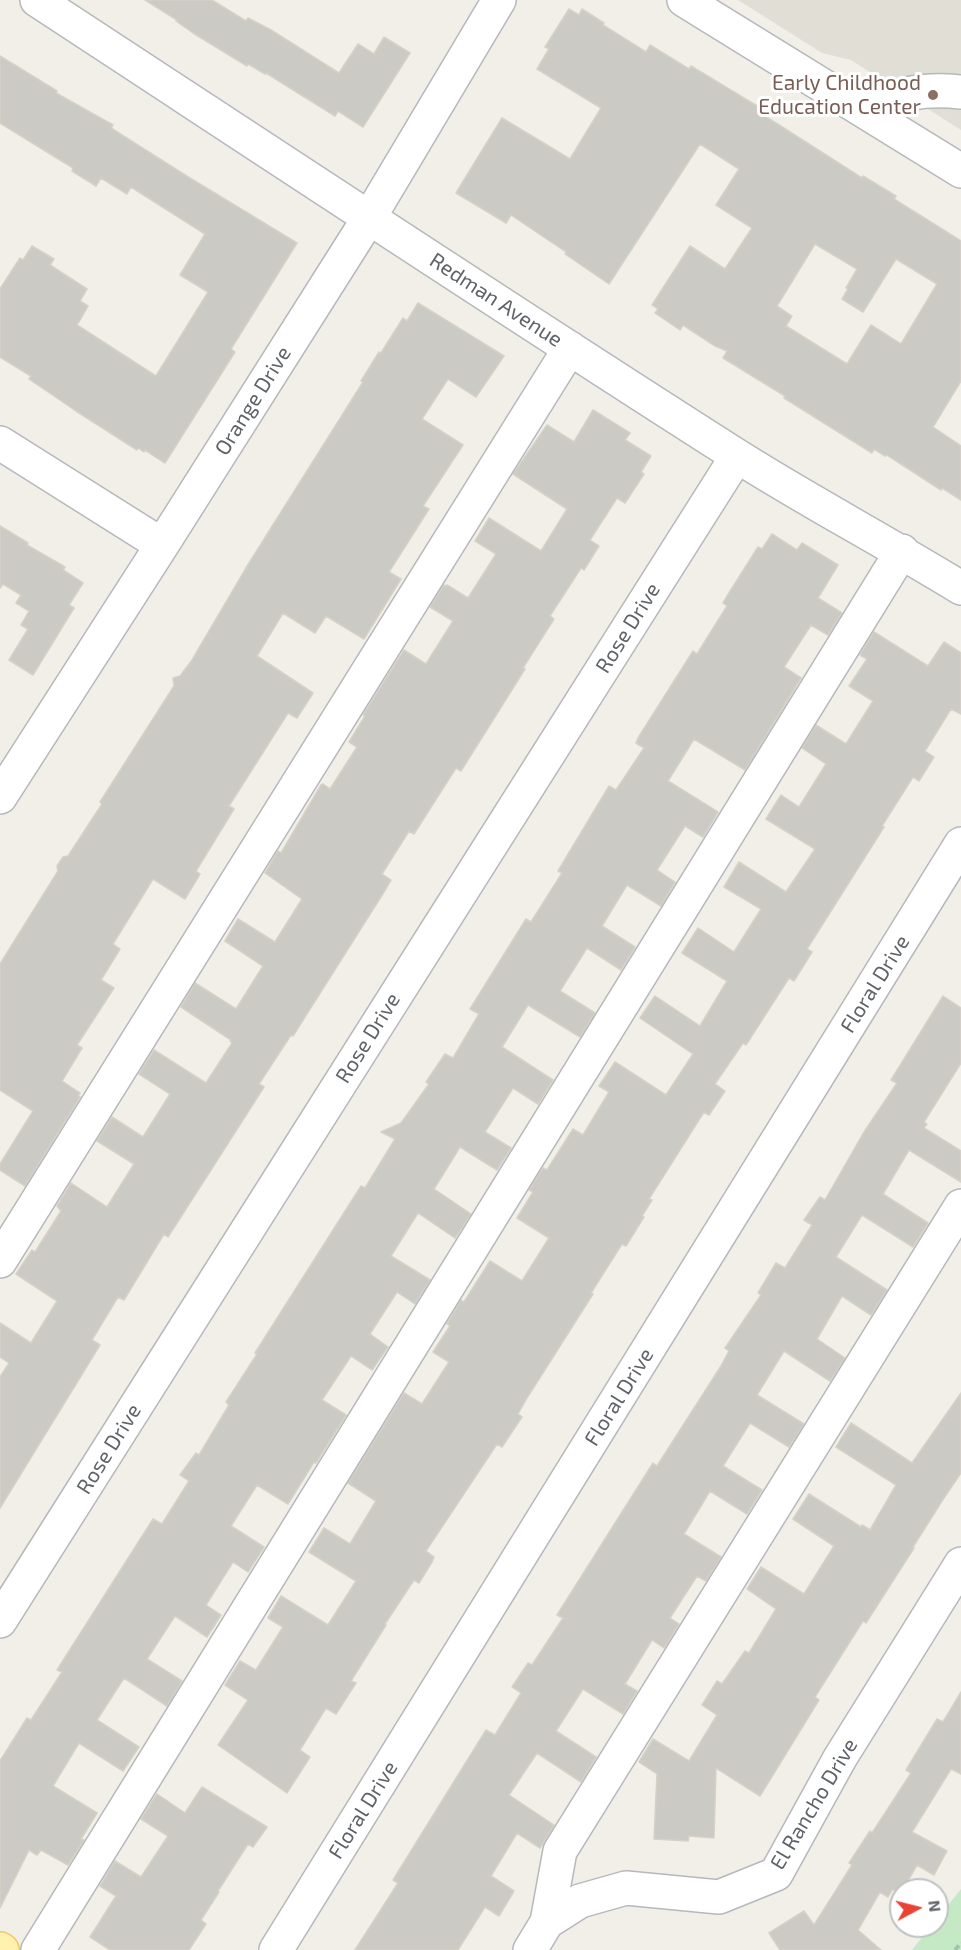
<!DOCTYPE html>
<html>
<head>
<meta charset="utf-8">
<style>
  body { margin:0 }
  #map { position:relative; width:961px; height:1950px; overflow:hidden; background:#f1efe8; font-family:"Exo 2",sans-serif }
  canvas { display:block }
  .north { position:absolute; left:889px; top:1878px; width:60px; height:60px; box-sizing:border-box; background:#fff; border:2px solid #bfc1c3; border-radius:50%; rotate:83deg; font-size:16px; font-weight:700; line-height:24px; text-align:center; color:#5f6368 }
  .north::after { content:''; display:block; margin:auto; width:21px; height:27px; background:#ea4335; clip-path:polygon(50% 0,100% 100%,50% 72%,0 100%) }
</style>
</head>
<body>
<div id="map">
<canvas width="961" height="1950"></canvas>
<div class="north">N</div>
</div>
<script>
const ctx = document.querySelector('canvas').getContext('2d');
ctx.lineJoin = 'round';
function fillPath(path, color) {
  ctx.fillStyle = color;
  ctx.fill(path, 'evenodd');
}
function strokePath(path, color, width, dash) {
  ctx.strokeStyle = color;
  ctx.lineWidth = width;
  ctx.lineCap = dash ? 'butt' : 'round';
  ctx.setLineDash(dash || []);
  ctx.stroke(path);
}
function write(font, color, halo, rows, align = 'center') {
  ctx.font = font + ' "Exo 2",sans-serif';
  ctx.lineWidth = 6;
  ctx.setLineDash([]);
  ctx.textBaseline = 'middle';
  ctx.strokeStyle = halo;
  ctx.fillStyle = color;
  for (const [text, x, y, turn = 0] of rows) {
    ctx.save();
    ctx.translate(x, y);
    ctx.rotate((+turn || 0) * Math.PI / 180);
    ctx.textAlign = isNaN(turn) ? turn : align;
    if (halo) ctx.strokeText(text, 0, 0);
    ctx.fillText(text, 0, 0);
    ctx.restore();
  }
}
fillPath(new Path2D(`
  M 738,0 L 961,0 L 961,130 L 851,60 L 822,53 Z`), '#e1ded6');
fillPath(new Path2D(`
  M 961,1889 L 961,1950 L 912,1950 L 931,1926 L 937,1926 L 937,1919 Z`), '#c5e8c5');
const building = new Path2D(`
  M 145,0 L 212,0 L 246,21 L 248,18 L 271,30 L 339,73 L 358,44 L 374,54 L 384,37 L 410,53 L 363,127 L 338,111 L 335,116 L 266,73 L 265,74 L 248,64 L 247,66 L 193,33 L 176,21 L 177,20 Z
  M 569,9 L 579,15 L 582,9 L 604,23 L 603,25 L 646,52 L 650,45 L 689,69 L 691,66 L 767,112 L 765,116 L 862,178 L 863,176 L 896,196 L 894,199 L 961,241 L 961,381 L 933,427 L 961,446 L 961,500 L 942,488 L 941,490 L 887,455 L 885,456 L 874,449 L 872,453 L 784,398 L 785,396 L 723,358 L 727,351 L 715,346 L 683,325 L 680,330 L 655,313 L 658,309 L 652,305 L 690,246 L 725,269 L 752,228 L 716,205 L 739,169 L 700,144 L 609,284 L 565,254 L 566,252 L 511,215 L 506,223 L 456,193 L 502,118 L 570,159 L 601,108 L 537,69 L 549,49 L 545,47 ZM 815,244 L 857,269 L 846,288 L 848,289 L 842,299 L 863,312 L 896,259 L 937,284 L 901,344 L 871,325 L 847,364 L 786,326 L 792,316 L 777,306 Z
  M 0,56 L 57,91 L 56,93 L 113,125 L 111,128 L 185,175 L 297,243 L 231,349 L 235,352 L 165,463 L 145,450 L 144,452 L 138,448 L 137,450 L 76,411 L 29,379 L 31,376 L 0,357 L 0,289 L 20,258 L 23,260 L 32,246 L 54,259 L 50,265 L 87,289 L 80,301 L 88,306 L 77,325 L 156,376 L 208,292 L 180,275 L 205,234 L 131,187 L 127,194 L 101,178 L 96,186 L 72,171 L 73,168 L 0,123 Z
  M 418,303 L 504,356 L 476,397 L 448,379 L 422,419 L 463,445 L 423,506 L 429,509 L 389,572 L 401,579 L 364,639 L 326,616 L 315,633 L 283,613 L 257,656 L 313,693 L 297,718 L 288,713 L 229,806 L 234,809 L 196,871 L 200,874 L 185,899 L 153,879 L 113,944 L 120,949 L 101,980 L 114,988 L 77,1045 L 82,1048 L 62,1081 L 80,1093 L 78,1096 L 80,1097 L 25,1186 L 0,1170 L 0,1164 L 33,1111 L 0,1090 L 0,964 L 58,871 L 57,866 L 63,857 L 68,856 L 102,804 L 100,802 L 174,686 L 173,678 L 180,676 L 192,660 L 249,563 L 363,382 L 361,381 L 379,352 L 381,353 L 403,318 L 407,321 Z
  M 593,410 L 630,433 L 625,440 L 651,456 L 641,472 L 644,474 L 625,503 L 617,498 L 590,540 L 599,546 L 584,570 L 581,568 L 550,616 L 554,619 L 523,668 L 525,669 L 461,771 L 456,768 L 414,834 L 409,831 L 382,874 L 391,880 L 384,892 L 293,1036 L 291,1035 L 259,1084 L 264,1087 L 211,1170 L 168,1237 L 164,1234 L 124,1300 L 118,1297 L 92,1340 L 100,1345 L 0,1508 L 0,1377 L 9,1363 L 0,1357 L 0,1323 L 31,1343 L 57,1301 L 16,1274 L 32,1250 L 35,1252 L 61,1211 L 57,1206 L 71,1183 L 107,1207 L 134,1164 L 97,1141 L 112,1117 L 143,1137 L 170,1094 L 139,1074 L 154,1050 L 206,1083 L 232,1043 L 230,1041 L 231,1040 L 181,1007 L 195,983 L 236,1009 L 263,966 L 225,941 L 238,919 L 275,942 L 302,899 L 265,873 L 278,851 L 281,853 L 321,785 L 323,784 L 330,789 L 357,747 L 349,742 L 365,716 L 363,715 L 404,650 L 426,664 L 453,621 L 430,607 L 444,585 L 446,586 L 447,585 L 468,598 L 496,554 L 475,541 L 489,518 L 541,551 L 567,509 L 513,474 L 547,425 L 574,442 Z
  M 0,526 L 28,543 L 27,545 L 65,567 L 63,570 L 83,583 L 69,605 L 74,608 L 33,675 L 9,660 L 28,629 L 21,625 L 29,611 L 16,603 L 21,595 L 3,584 L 0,588 Z
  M 772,534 L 797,550 L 802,543 L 838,565 L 818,598 L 842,613 L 828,635 L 811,625 L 784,667 L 801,678 L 745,770 L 694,739 L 668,781 L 718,812 L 703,837 L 685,826 L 657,870 L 675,882 L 661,906 L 627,885 L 602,926 L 635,947 L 621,970 L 587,948 L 560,991 L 595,1013 L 580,1037 L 528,1005 L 502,1047 L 553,1080 L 538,1104 L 513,1088 L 485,1132 L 511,1148 L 497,1170 L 460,1147 L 434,1189 L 471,1214 L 455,1238 L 418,1213 L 391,1256 L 430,1280 L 415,1304 L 397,1292 L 370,1334 L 388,1347 L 372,1370 L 351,1356 L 322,1400 L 346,1415 L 316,1463 L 314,1462 L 288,1504 L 257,1485 L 231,1526 L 264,1547 L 248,1572 L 233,1562 L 206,1605 L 221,1615 L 207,1637 L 175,1616 L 147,1659 L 182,1681 L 167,1706 L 124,1678 L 97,1720 L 139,1747 L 123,1771 L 79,1743 L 53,1786 L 97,1813 L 81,1839 L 84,1840 L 68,1865 L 41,1850 L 37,1855 L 29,1850 L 0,1908 L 0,1761 L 27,1718 L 31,1720 L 62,1672 L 57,1670 L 153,1519 L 162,1524 L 189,1481 L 180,1475 L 196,1453 L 199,1455 L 229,1405 L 226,1402 L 257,1354 L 255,1353 L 361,1186 L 365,1188 L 395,1139 L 381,1132 L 401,1123 L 429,1084 L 426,1082 L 445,1054 L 453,1058 L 479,1014 L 470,1009 L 526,919 L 531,922 L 562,873 L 558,871 L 609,786 L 616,790 L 644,748 L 636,743 L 638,738 L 693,651 L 697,654 L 727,606 L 723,603 L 727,596 L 758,547 L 762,549 Z
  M 874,632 L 928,666 L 944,642 L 961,653 L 961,714 L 951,709 L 925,751 L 934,757 L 919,781 L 913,777 L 882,826 L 884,827 L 807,949 L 812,952 L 794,981 L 789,978 L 746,1045 L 743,1043 L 715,1084 L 725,1091 L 709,1115 L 704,1112 L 649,1199 L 652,1200 L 642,1216 L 644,1217 L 626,1246 L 622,1244 L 591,1293 L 593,1294 L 527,1398 L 518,1414 L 522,1417 L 502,1447 L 497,1444 L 426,1551 L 434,1557 L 432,1562 L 419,1583 L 414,1580 L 385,1624 L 386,1625 L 351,1681 L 356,1683 L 336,1714 L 326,1708 L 300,1750 L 310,1757 L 287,1793 L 218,1745 L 248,1700 L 225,1685 L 240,1661 L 256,1670 L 283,1627 L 268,1618 L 281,1596 L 328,1625 L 356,1581 L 309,1552 L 324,1528 L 350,1544 L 376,1501 L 348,1483 L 404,1393 L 422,1404 L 449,1362 L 433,1352 L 450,1326 L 447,1324 L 461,1300 L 464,1302 L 490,1261 L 522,1281 L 549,1238 L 517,1218 L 533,1192 L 529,1190 L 543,1168 L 547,1170 L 573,1129 L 583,1135 L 609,1092 L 599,1086 L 615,1062 L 666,1095 L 693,1054 L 640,1018 L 655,996 L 700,1026 L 727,981 L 682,953 L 698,928 L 734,952 L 761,909 L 724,887 L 739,862 L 786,892 L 815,849 L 766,819 L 781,795 L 799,807 L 826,764 L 802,748 L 816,725 L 846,744 L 873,701 L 849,686 L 867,659 L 860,655 Z
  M 943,996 L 961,1008 L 961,1063 L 924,1122 L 927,1124 L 924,1128 L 961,1151 L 961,1182 L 909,1150 L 883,1194 L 928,1223 L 913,1247 L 862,1215 L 836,1257 L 887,1290 L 871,1315 L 842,1296 L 817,1339 L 845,1358 L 830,1381 L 784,1351 L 757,1395 L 804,1424 L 789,1447 L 750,1423 L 723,1466 L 762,1490 L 747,1514 L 710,1491 L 684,1534 L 721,1557 L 706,1581 L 697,1576 L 670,1618 L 679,1624 L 664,1648 L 652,1640 L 625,1684 L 637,1691 L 623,1714 L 583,1689 L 556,1731 L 596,1757 L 581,1782 L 537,1753 L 509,1795 L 554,1825 L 540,1848 L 517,1833 L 491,1876 L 514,1891 L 499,1916 L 485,1907 L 458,1950 L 355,1950 L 398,1883 L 393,1880 L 486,1730 L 495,1735 L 521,1693 L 512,1687 L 528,1663 L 532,1665 L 563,1618 L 557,1615 L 653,1463 L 657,1466 L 721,1366 L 729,1351 L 725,1348 L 761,1295 L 758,1293 L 776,1263 L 785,1268 L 812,1225 L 804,1220 L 820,1197 L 825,1200 L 864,1132 L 897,1083 L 891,1080 Z
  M 961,1393 L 961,1473 L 942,1501 L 913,1547 L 914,1548 L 866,1623 L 863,1621 L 815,1697 L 819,1700 L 760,1796 L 716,1768 L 714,1838 L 689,1836 L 688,1841 L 654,1839 L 657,1774 L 639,1762 L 653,1739 L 689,1761 L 717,1715 L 702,1705 L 717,1681 L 722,1684 L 745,1651 L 749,1653 L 776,1609 L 747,1589 L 761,1567 L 804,1594 L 834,1546 L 793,1519 L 809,1494 L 861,1527 L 862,1525 L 870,1530 L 896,1485 L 836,1447 L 851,1423 L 912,1463 Z
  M 961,1692 L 961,1774 L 951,1769 L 912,1832 L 947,1851 L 934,1875 L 917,1865 L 903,1890 L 892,1890 L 888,1897 L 880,1892 L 858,1930 L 881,1950 L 780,1950 L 769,1933 L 804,1911 L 814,1925 L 852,1865 L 849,1863 L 870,1831 L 872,1833 L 911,1773 L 906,1770 L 937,1719 L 943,1722 Z
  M 202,1787 L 267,1827 L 253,1847 L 248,1844 L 218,1891 L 219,1892 L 201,1920 L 206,1924 L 189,1950 L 110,1950 L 90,1937 L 116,1896 L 100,1886 L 115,1861 L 141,1877 L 168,1836 L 141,1819 L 157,1794 L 185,1813 Z`);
fillPath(building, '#cccac5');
strokePath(building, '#d6d1c6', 1.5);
const minor = new Path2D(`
  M 37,0 C 269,152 500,305 734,454 C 808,501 886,542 961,588
  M 684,0 L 961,171
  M 864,111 C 898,93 923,88 961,92
  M 0,443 L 162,545
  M 0,797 L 162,545 L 369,218 L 499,0
  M 0,1261 L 570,348
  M 0,1621 L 737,456
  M 547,1922 L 560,1851 L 961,1206
  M 38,1950 L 902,551
  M 276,1950 L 961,844
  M 530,1950 L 547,1922 L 580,1901 L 626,1888 L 719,1897 L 776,1874 L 840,1758 L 961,1564`);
const major = new Path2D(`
  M 0,1949 L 2,1950`);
strokePath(minor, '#b5b8bc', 36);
strokePath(major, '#f2c960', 36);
strokePath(new Path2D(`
  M 955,1950 L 961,1943`), '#9cc7a9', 4, [6, 3]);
strokePath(minor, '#fff', 33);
strokePath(major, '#fff2af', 33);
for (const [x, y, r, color] of [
  [933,95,6,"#8d6e63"]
]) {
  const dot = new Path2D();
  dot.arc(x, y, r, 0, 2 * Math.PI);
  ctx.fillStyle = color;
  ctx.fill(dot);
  strokePath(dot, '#fff', 2);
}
write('21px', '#785e54', '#fff', [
  ["Early Childhood",921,83],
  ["Education Center",921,107]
], 'right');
write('21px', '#5f6368', '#fff', [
  ["Redman Avenue",496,300,33],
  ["Orange Drive",253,401,-58],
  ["Rose Drive",628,628,-58],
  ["Floral Drive",875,984,-58],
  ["Rose Drive",368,1038,-58],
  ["Floral Drive",619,1397,-58],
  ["Rose Drive",109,1449,-58],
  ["El Rancho Drive",814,1804,-59],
  ["Floral Drive",363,1810,-58]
]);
</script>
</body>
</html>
